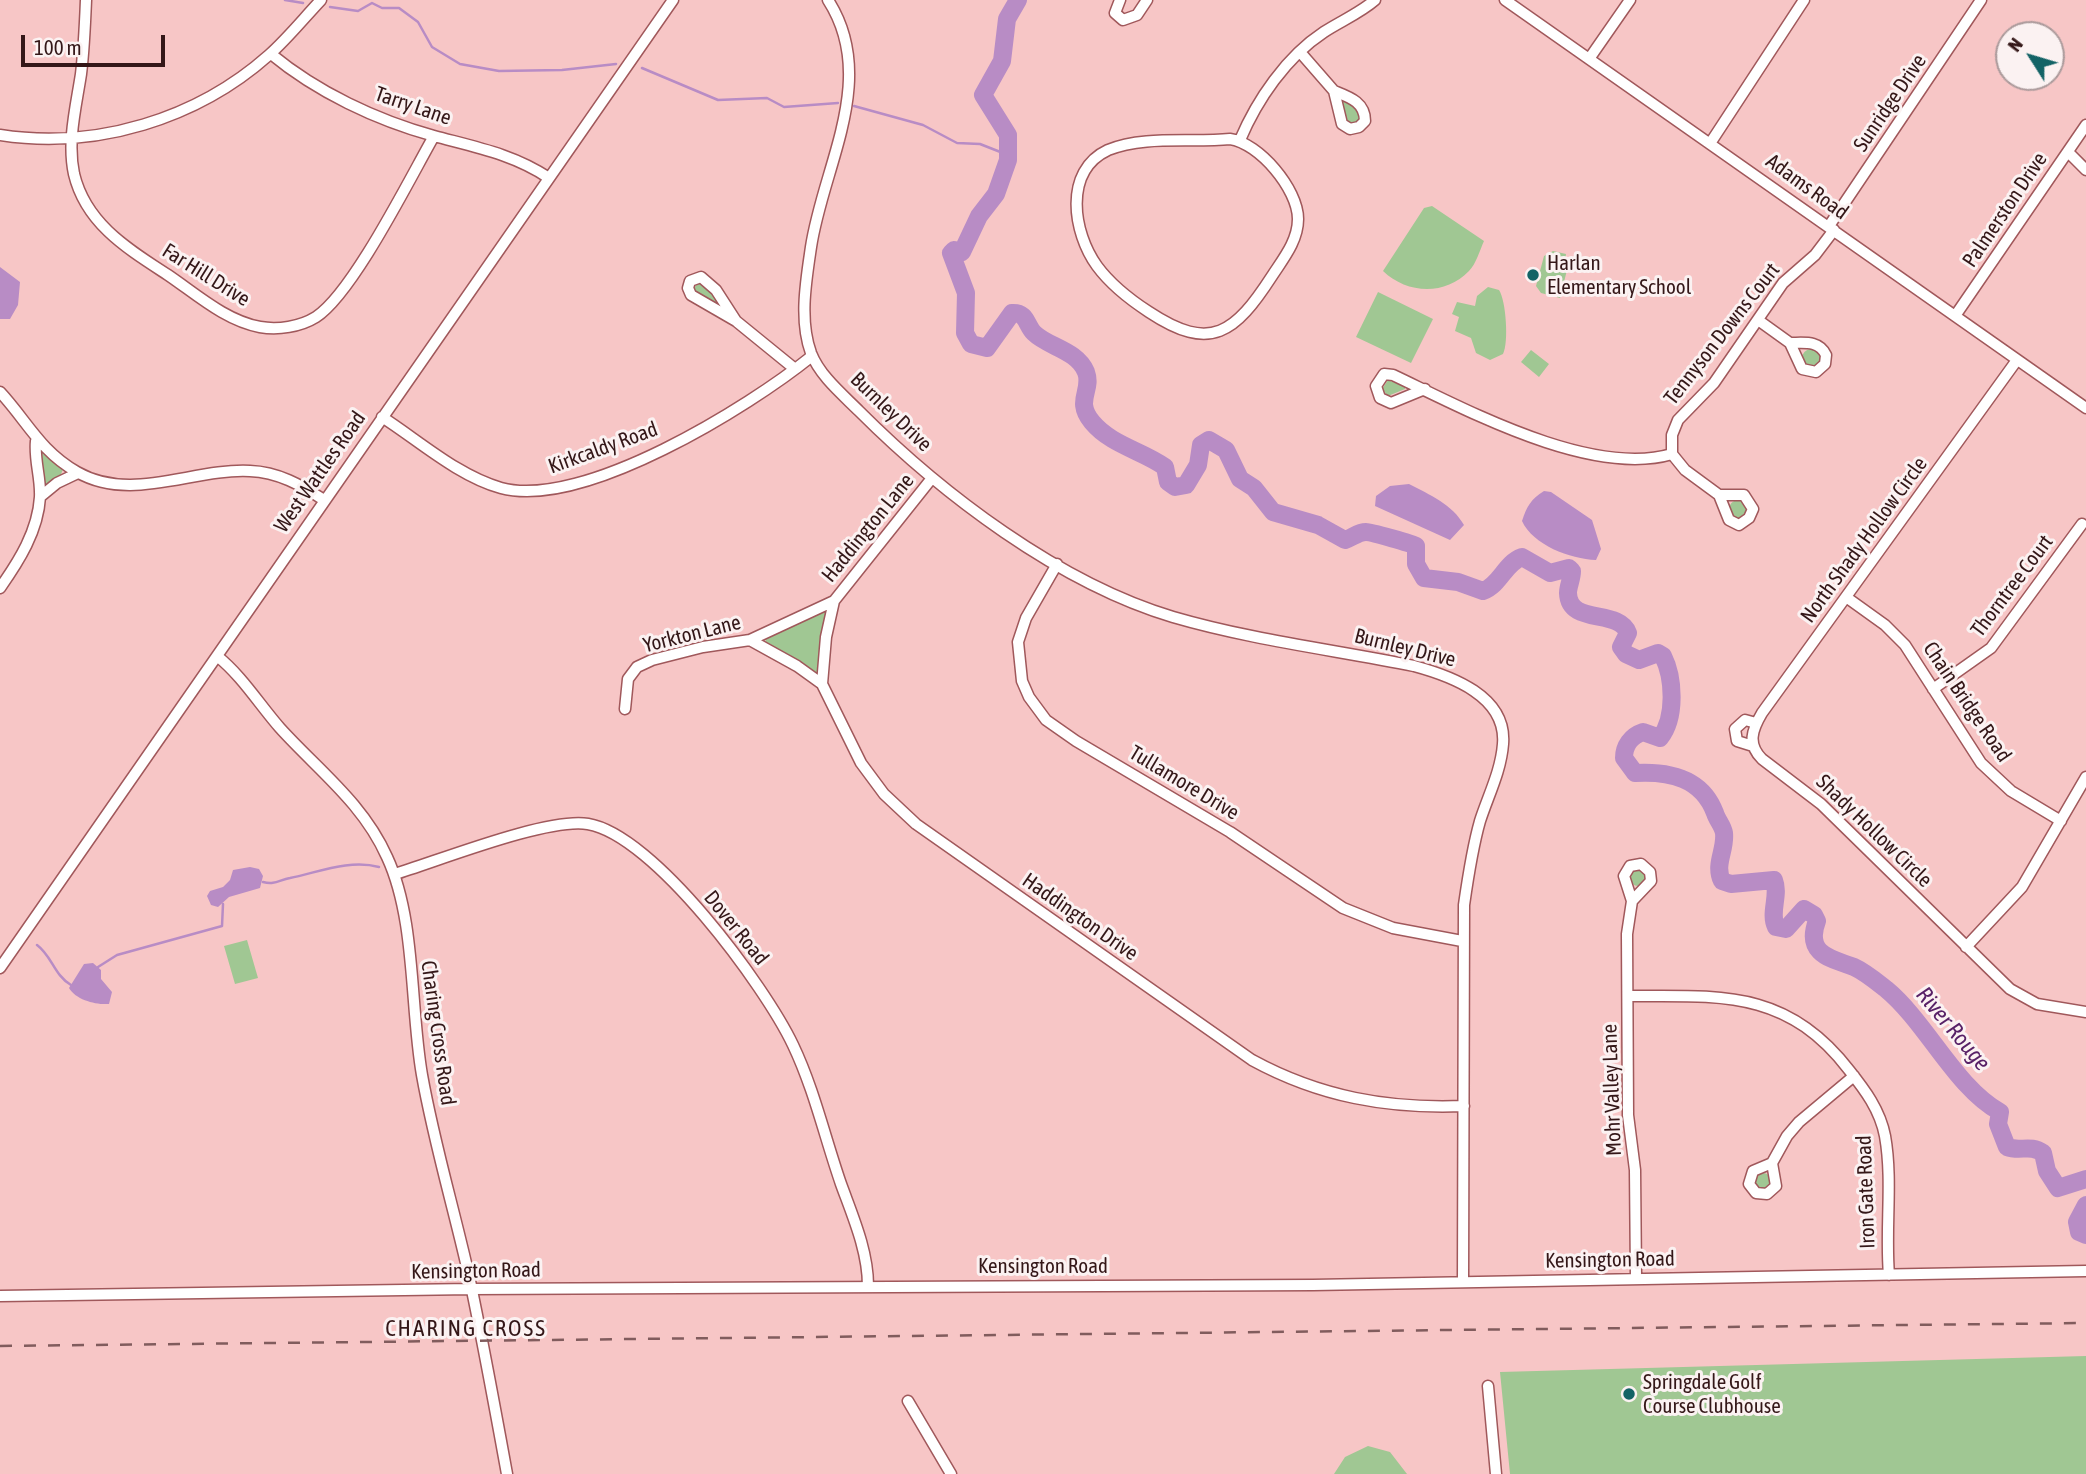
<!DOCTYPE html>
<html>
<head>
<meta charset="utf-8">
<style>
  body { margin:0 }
  #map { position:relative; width:2086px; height:1474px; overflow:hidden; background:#f7c6c6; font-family:"Asap Condensed",sans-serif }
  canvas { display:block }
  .north { position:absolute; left:1995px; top:21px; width:70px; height:70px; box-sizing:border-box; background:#fbf2f2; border:2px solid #ab9a9b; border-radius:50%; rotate:307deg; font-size:19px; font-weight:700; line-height:28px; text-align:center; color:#341718 }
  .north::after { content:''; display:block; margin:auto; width:24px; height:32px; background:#136366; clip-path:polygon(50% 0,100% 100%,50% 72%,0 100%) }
  .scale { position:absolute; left:21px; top:35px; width:144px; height:32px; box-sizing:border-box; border:4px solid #341718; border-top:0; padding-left:9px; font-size:21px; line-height:24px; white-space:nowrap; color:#341718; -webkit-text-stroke:5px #fbf2f2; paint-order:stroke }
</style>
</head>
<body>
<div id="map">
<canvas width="2086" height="1474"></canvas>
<div class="north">N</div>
<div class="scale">100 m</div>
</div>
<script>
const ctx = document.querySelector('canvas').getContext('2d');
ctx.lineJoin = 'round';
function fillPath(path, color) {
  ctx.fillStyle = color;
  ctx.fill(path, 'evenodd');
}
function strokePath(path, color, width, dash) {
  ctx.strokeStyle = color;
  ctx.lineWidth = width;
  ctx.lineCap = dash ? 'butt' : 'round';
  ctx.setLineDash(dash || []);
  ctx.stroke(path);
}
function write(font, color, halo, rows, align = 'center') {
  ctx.font = font + ' "Asap Condensed",sans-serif';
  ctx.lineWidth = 6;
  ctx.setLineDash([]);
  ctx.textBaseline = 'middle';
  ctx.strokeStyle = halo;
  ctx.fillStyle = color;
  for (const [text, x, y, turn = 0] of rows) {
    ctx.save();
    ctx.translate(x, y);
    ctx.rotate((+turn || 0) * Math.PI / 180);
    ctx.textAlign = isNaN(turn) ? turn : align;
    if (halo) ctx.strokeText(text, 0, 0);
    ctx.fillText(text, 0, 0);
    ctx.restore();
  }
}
fillPath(new Path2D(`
  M 1342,98 L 1357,108 L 1361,118 L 1354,125 L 1346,123 L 1339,99 Z
  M 1432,206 L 1484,241 C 1480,250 1476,264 1469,271 C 1445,296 1407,294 1383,271 L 1424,208 Z
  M 1553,251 L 1566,254 L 1565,261 L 1569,262 L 1560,298 L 1541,293 L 1536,286 L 1544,256 Z
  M 699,282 L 706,283 L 725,309 L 696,294 L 694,288 Z
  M 1488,287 L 1499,290 C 1506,300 1509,343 1503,354 L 1490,360 L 1476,353 L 1471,338 L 1455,331 L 1459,317 L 1452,314 L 1457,302 L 1475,306 L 1477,296 Z
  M 1378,292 L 1433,319 L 1411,363 L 1356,337 Z
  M1802 358a9 9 0 1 1 18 0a9 9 0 1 1-18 0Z
  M 1531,350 L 1549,364 L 1539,377 L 1521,362 Z
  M 1388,380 L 1405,387 L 1405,389 L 1388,396 L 1382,389 Z
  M 42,453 L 63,469 L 60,477 L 47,484 L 43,483 Z
  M1729 509a9 9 0 1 1 18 0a9 9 0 1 1-18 0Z
  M 823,610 L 826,612 L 818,674 L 765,643 L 767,636 Z
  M1630 878a8 8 0 1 1 16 0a8 8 0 1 1-16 0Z
  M 247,940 L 258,978 L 235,984 L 224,946 Z
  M1755 1181a8 8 0 1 1 16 0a8 8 0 1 1-16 0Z
  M 2086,1356 L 2086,1474 L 1510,1474 L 1500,1372 Z
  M 1368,1446 L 1390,1452 L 1407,1474 L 1334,1474 L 1345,1457 Z`), '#a0c793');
fillPath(new Path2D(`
  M 0,267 L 20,282 L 18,305 L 10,319 L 0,319 Z
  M 1409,484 C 1430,495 1452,504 1464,525 L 1450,540 L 1375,506 L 1376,496 L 1390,486 Z
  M 1544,491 L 1551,492 L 1592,520 L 1601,549 L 1596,560 C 1570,559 1533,545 1522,521 C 1527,506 1531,499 1544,491 Z
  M 250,867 L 259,869 L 263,876 L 260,888 L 229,897 L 218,907 L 211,905 L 207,896 L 210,891 L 223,887 L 230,880 L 233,870 Z
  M 93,963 L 101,970 L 101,979 L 112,992 L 109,1004 C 96,1005 76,1000 69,988 L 84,964 Z`), '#b88cc5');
strokePath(new Path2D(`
  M 285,0 L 303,3
  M 330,7 L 358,11 L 372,3 L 382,8 L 399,8 L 418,22 L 432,47 L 460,64 L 499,71 L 562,70 L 616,64
  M 642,68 L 718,100 L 767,98 L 784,107 L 838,103
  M 854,106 L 923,125 L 957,143 L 980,144 L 1008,155
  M 263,882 C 275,885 279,880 290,878 C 319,872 350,859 379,867
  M 37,945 C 52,956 54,975 71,985
  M 98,967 L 117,955 L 222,926 L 223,904`), '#b88cc5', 2.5);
strokePath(new Path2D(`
  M 1018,0 L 1007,19 L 1002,61 L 983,95 L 1008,135 L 1008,160 L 996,194 L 979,216 L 962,252 L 954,250 L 951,253 L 966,293 L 965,333 L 971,344 L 987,348 L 1012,313 C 1027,312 1026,325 1034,333 C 1048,347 1077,350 1086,372 C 1093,391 1074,400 1092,422 C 1111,445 1143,451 1165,467 L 1168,482 L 1175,487 L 1186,485 L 1198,465 L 1201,445 L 1209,440 L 1226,450 L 1240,479 L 1254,488 L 1273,512 L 1318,525 L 1345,540 C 1352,538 1358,532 1366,532 C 1371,532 1413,544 1416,546 L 1416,564 L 1424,578 L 1458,582 L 1483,591 C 1500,585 1505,563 1522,557 L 1550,573 L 1569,568 L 1572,571 C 1572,579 1568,586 1568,593 C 1569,626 1619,608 1628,633 L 1621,647 L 1626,654 L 1639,660 L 1658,653 L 1663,656 C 1674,678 1676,718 1660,738 L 1643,732 C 1631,736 1624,746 1624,758 L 1635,773 C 1670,771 1702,778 1715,813 C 1717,820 1723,826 1724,833 C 1726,850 1714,864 1722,881 L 1731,884 L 1774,880 C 1780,895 1769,913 1776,927 L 1786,929 L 1804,909 L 1814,915 L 1817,921 C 1804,955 1833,959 1854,967 C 1865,972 1877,982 1886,989 C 1927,1023 1955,1087 2000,1112 L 1998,1124 L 2007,1147 C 2020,1152 2030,1144 2043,1153 L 2047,1171 L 2058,1188 L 2086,1179
  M 2086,1205 L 2077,1222 L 2079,1232 L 2086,1235`), '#b88cc5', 18);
const minor = new Path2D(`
  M 86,0 C 85,25 84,49 81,74 C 76,107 67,141 74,174 C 86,224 128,249 168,275 C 196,294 226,321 260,327 C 278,330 300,327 316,317 C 353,293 410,178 434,136
  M 828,0 C 879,79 823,166 811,247 C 806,281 799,320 811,353 C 820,376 842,394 859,411 C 942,494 1059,583 1173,617 C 1252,640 1335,650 1414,666 C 1451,676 1507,696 1503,744 C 1501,771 1488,796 1480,821 C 1472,849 1468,877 1464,905 L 1463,1281
  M 1120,0 L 1115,13 L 1123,20 L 1137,15 L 1147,0
  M 1505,0 L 2086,408
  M 1300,52 L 1334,91 L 1342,124 L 1350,129 L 1359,127 L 1365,121 C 1365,102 1349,97 1334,91
  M 271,54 C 317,92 376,120 434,136 C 475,147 513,154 549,178
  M 1589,59 L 1630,0
  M 0,135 C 96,150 197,119 269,55 C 288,38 304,18 321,0
  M 1230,139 C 1259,143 1298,189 1298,219 C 1298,241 1283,259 1272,276 C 1235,333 1211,353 1149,312 C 1129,299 1111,285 1097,266 C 1073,233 1063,171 1108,150 C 1144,135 1192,143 1230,139 Z
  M 1240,140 C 1257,100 1286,57 1324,32 C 1341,21 1360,13 1375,0
  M 1711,142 L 1804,0
  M 2068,152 L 2086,170
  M 1829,226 L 1981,0
  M 1955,316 L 2086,125
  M 1758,320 L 1790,343 L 1802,369 L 1816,372 L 1825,364 L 1826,355 C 1819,340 1804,343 1790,343
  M 736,321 L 716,290 L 701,277 L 690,281 L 688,288 L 691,295 L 736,321 L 795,369
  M 2017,360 L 1762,713 C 1752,730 1747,744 1762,759 L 1821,804 L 2010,989 L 2037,1004 L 2086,1012
  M 1425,389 L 1391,403 L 1380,398 L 1376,386 L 1384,374 L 1393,375 C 1465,409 1591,478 1672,454
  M 0,392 C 27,421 40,451 77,472 C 131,503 193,468 250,471 C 278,472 301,485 324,500
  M 382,417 C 418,440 458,476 501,488 C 583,510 749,407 812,356
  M 1719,495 L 1744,495 L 1753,509 L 1749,518 L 1739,525 L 1729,520 L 1719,495 L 1685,470 L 1672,454 L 1672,435 L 1678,420 L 1714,383 L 1783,283 L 1815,255 L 1834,230
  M 40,497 L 57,483 L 78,473
  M 1057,564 L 1026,618 L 1018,642 L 1022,681 L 1029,697 L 1046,720 L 1076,741 L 1230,832 L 1343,908 L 1393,928 L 1462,941
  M 0,588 C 19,561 38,531 40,497 C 41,478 34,460 36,441
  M 1846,597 L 1885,625 L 1905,645 L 1981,763 L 2011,791 L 2061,821
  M 750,640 L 797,666 L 822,684 L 861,763 L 884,794 L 916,824 L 1252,1060 C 1320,1097 1388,1109 1464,1106
  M 217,656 C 242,676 259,704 280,728 C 318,770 363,803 387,857 C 416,919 410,1007 422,1075 C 434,1143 454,1209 469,1276 C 483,1342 495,1408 507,1474
  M 822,684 L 826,637 L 834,601 L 932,478
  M 1933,689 L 1991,648 L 2082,524
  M 625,709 L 628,679 L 637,667 L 652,660 L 703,647 L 750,640 L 834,601
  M 1753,746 L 1737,741 L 1735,729 L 1745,720 L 1756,723
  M 395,874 C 438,861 548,817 588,824 C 654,835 765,986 793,1045 C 814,1089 825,1138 841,1184 C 853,1217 868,1251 868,1286
  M 1632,901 L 1624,876 L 1630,866 L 1641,864 L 1650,872 L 1651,881 L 1632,901 L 1627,934 L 1628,1115 L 1635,1170 L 1636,1278
  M 1966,947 L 2022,887 L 2086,777
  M 0,968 L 673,0
  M 1628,996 C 1720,996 1787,989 1849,1070 C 1865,1090 1880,1110 1885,1136 C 1893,1181 1885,1229 1889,1275
  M 1772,1163 L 1776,1186 L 1767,1194 L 1756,1193 L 1749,1184 L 1753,1171 L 1772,1163 L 1787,1136 L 1799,1122 L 1854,1076
  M 0,1296 L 471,1289 L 1313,1285 L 2086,1271
  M 1488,1386 L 1496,1474
  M 908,1401 L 951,1474`);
strokePath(minor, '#a0585b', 13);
strokePath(minor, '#fff', 10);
strokePath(new Path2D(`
  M 0,1346 L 2086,1323`), '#815c5d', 2.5, [12, 12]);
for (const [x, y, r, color] of [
  [1533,275,7,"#136366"],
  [1629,1394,7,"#136366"]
]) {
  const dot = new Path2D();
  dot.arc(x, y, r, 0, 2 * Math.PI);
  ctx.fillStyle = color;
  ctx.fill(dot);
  strokePath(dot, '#fbf2f2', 2.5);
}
write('21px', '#341718', '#fbf2f2', [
  ["Sunridge Drive",1890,103,-56],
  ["Tarry Lane",413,106,19],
  ["Adams Road",1807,187,36],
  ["Palmerston Drive",2005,210,-56],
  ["Far Hill Drive",206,275,32],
  ["Tennyson Downs Court",1722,334,-52],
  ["Burnley Drive",891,412,44],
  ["Kirkcaldy Road",603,448,-20],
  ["West Wattles Road",320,472,-55],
  ["Haddington Lane",868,528,-51],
  ["North Shady Hollow Circle",1864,540,-54],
  ["Thorntree Court",2012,586,-53],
  ["Yorkton Lane",692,634,-14],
  ["Burnley Drive",1405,648,14],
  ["Chain Bridge Road",1967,702,56],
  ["Tullamore Drive",1184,783,31],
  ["Shady Hollow Circle",1874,831,44],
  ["Haddington Drive",1080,917,35],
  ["Dover Road",736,928,51],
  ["Charing Cross Road",438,1033,82],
  ["Mohr Valley Lane",1612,1090,-92],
  ["Iron Gate Road",1866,1192,-92],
  ["Kensington Road",1610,1260,-1],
  ["Kensington Road",1043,1266],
  ["Kensington Road",476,1271,-1]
]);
write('21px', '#341718', '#fbf2f2', [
  ["Harlan",1547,263],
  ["Elementary School",1547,287],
  ["Springdale Golf",1643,1382],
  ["Course Clubhouse",1643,1406]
], 'left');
write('italic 23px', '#582167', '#fbf2f2', [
  ["River Rouge",1953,1029,50]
]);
ctx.letterSpacing = '2px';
write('23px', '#341718', '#fbf2f2', [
  ["CHARING CROSS",466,1329]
]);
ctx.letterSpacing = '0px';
</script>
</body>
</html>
